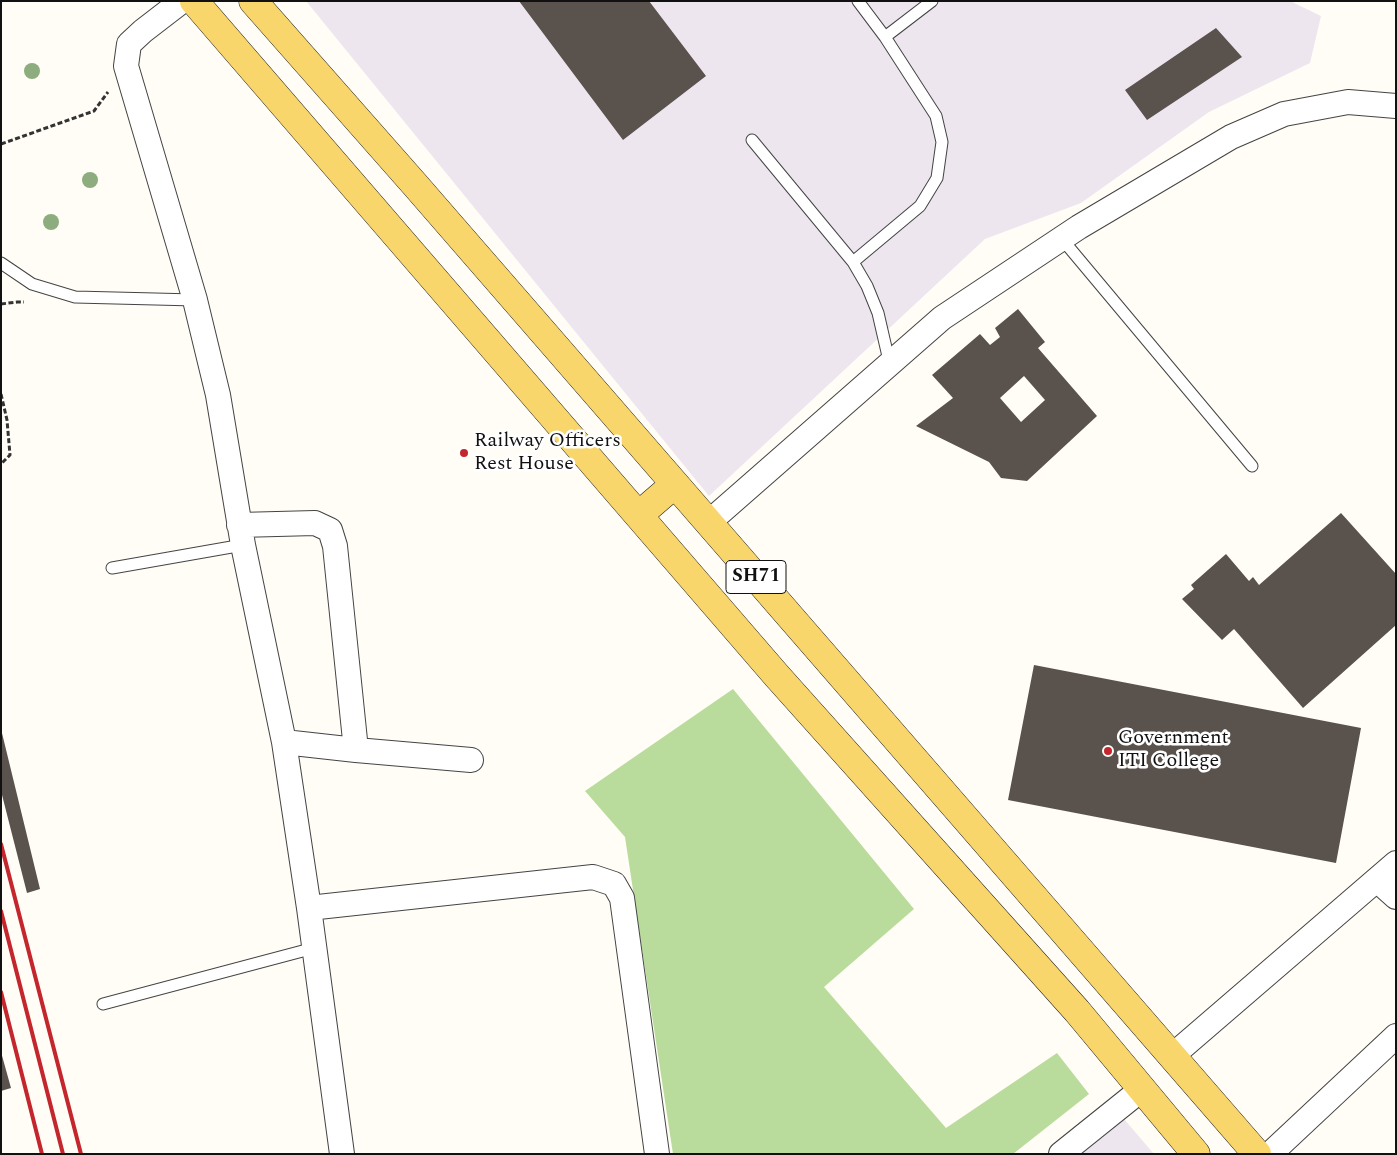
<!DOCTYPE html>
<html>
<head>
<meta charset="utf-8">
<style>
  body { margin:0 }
  #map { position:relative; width:1397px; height:1155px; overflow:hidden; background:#fffdf5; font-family:Spectral,serif }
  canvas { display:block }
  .frame { position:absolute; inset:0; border:2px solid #111; pointer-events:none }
</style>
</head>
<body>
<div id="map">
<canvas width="1397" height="1155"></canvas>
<div class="frame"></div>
</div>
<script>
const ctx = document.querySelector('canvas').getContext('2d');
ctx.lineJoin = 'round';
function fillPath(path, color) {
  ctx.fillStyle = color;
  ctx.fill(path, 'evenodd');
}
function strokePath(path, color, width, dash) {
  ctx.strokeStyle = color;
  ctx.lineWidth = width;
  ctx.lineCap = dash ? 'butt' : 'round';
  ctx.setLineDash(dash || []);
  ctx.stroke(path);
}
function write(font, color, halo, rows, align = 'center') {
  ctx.font = font + ' Spectral,serif';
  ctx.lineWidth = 5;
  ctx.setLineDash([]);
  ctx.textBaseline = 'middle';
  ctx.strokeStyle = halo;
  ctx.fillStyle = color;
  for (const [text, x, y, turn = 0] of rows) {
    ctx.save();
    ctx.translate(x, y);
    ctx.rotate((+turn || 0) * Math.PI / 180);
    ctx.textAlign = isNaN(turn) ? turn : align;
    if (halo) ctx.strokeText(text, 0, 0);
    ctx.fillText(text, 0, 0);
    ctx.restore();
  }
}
fillPath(new Path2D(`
  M 306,1 L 1290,1 L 1321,16 L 1310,63 L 1209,112 L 1081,203 L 985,239 L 709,496 Z
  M 1118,1112 L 1154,1154 L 1067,1154 Z`), '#eee6ef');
fillPath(new Path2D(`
  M 733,689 L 914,909 L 824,987 L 946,1128 L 1057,1053 L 1089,1094 L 1013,1154 L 673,1154 L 625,837 L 585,791 Z`), '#b9dc9c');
fillPath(new Path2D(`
  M 519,1 L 649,1 L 706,76 L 623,140 Z
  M 1216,28 L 1242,57 L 1147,120 L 1125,90 Z
  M 1018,309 L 1045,342 L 1038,348 L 1097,416 L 1027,481 L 1001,478 L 989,462 L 916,426 L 953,398 L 932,375 L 980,334 L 990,345 L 1000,337 L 995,328 ZM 1024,376 L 1045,400 L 1021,422 L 1000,398 Z
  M 1341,513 L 1396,574 L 1396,625 L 1303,708 L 1234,629 L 1222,640 L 1182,599 L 1194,589 L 1191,585 L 1226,554 L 1249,581 L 1253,577 L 1259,585 Z
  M 1034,665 L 1361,728 L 1336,863 L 1008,800 Z
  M 1,729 L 40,889 L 27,893 L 1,791 Z
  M 1,1052 L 11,1088 L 1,1091 Z`), '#5a524d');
const lane = new Path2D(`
  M 885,37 L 932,1
  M 752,140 L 853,262 L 867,286 L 878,313 L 890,365
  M 1062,239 L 1252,466
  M 853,262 L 920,206 L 937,178 L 942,142 L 936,116 L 885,37 L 858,1
  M 1,263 L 32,284 L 75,297 L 195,300
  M 112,568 L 243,545
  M 103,1004 L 314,948`);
const street = new Path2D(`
  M 182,1 L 143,31 L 129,44 L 126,66 L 195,300 L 218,395 L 243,545 L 284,742 L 309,908 L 342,1154
  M 708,523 L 942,318 L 1079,227 L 1231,137 L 1284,114 L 1348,102 L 1396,106
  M 239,525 L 315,523 L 330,530 L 335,546 L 356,750
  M 284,742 L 356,750 L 471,760
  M 1377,880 L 1396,897
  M 309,908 L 593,877 L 614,884 L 622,898 L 657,1154
  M 1172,1056 L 1396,863
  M 1061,1154 L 1142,1089
  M 1270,1154 L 1396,1036`);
const primary = new Path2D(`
  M 194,1 L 777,676 L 1077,1011 L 1196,1154
  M 253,1 L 417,187 L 1257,1154
  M 639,515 L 675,484`);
strokePath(lane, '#444', 13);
strokePath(street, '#444', 26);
strokePath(primary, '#222', 29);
strokePath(new Path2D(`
  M 1,144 L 94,111 L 108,92
  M 1,304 L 17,302 L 24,302
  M 1,394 L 7,420 L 10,455 L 1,464`), '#333', 3, [5, 2.5]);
strokePath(lane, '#fff', 11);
strokePath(street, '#fff', 24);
strokePath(primary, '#f9d66b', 28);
strokePath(new Path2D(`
  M 1,844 L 81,1154
  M 1,911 L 63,1154
  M 1,992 L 42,1154`), '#c4262e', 4);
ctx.fillStyle = '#8dad7f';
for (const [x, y] of [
  [32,71],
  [90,180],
  [51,222]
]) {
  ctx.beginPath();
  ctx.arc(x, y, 8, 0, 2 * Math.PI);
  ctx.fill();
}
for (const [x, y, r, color] of [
  [464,453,5,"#c4262e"],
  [1108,751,5,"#c4262e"]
]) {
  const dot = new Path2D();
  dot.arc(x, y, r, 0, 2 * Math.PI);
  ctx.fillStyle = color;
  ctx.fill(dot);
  strokePath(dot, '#fff', 2);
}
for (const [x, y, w] of [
  [756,577,60]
]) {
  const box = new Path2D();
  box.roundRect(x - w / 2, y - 16.5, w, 33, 4);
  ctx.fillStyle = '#fff';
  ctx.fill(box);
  strokePath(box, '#111', 1);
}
write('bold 19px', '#111', null, [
  ["SH71",756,577]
]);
write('20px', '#111', '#fff', [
  ["Railway Officers",474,442],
  ["Rest House",474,465],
  ["Government",1118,739],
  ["ITI College",1118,762]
], 'left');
</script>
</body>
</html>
